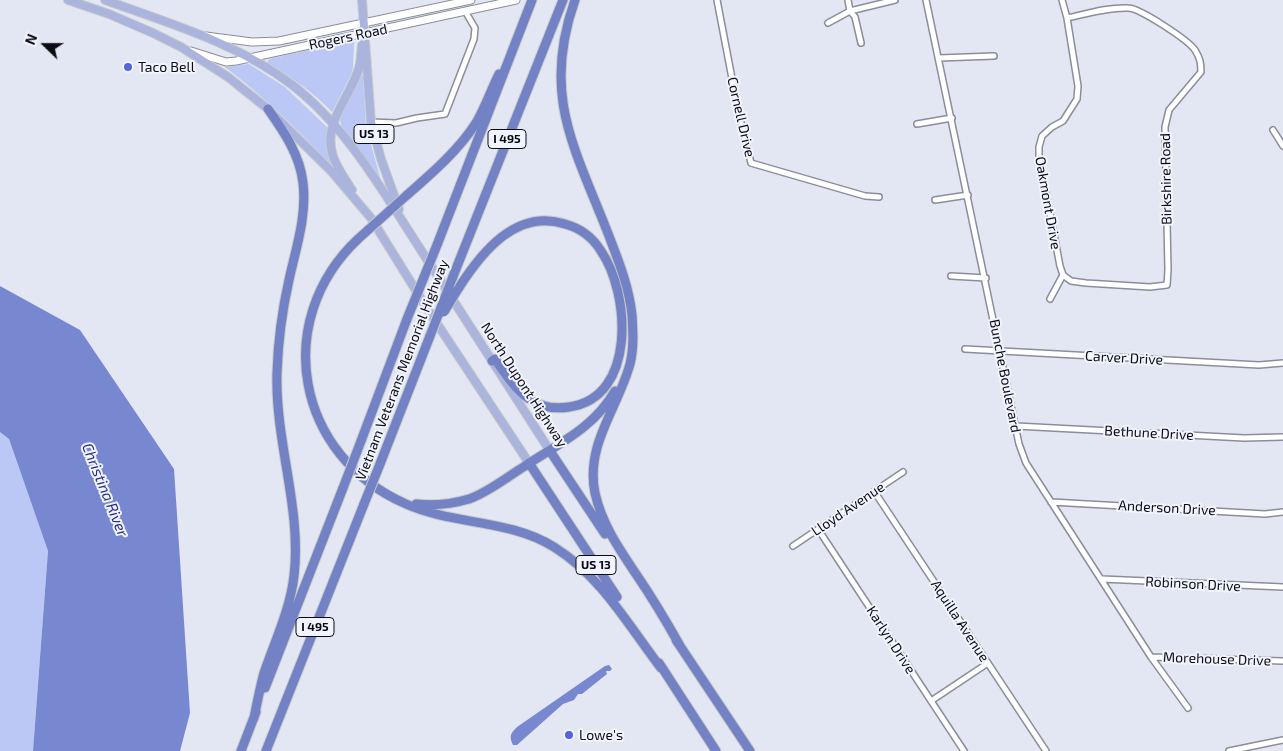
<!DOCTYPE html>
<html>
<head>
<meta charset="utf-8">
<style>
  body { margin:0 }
  #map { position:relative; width:1283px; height:751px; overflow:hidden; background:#e3e7f3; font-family:"Exo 2",sans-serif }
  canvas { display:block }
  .north { position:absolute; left:20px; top:20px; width:50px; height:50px; -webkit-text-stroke:4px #f1f4fe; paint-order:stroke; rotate:292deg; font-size:14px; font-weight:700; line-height:20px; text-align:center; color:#0b0c10 }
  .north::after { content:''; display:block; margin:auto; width:18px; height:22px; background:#0b0c10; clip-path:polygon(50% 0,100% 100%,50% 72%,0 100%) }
</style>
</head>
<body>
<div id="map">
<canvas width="1283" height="751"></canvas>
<div class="north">N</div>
</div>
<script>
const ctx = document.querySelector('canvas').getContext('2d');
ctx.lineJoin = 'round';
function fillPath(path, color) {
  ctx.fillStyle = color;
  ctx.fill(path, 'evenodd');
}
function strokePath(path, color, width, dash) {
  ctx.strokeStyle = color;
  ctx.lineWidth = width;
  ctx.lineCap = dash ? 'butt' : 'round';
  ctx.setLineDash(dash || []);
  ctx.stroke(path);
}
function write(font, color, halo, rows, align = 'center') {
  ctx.font = font + ' "Exo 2",sans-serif';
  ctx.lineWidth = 4;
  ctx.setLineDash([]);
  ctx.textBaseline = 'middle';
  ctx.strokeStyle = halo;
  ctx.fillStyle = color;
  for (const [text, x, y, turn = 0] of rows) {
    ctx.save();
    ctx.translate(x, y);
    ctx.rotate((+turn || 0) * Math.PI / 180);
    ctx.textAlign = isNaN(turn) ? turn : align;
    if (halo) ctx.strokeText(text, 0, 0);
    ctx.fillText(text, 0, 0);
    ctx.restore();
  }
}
fillPath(new Path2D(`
  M 350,41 L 354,42 L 353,68 L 351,75 L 332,112 C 311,90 293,79 268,63 L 268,60 L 273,58 Z
  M 249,64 L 285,87 L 328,128 C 326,141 328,152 332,164 L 329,164 C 297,128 263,96 225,67 Z
  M 360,75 L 363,76 L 366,127 L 382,184 L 356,145 L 342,128 L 340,120 L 342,111 Z
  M 0,432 L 9,439 L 48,551 L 33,751 L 0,751 Z`), '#bbc8f6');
fillPath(new Path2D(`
  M 0,286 L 80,330 L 174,469 L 190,713 L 180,751 L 33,751 L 48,551 L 9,439 L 0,432 Z
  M 609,665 L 612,669 L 610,671 L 606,671 L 607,674 L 582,694 L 578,694 L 574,700 L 563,704 L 517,745 L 513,745 C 509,736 510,734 517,727 L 605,666 Z`), '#7788d0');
const street = new Path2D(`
  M 717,0 L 739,115 L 751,163 L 865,196 L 879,197
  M 848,0 L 850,11 L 855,17 L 861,43
  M 926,0 L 1019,444 L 1026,463 L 1151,657 L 1188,708
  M 828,23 L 850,11 L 895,0
  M 939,58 L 994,56
  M 371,122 L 396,123 L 417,118 L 445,114 L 474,39 L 475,28 L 465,11
  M 917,124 L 952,118
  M 1273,130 L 1283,146
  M 935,200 L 968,195
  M 1063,275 L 1071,281 L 1086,283 L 1150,287 L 1167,285 L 1168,270 L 1165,127 L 1169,110 L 1201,72 C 1201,63 1200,58 1195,50 C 1188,40 1140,8 1128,8 C 1108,7 1086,14 1067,18
  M 951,276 L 986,278
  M 1050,299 L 1063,275 L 1060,266 L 1039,156 L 1039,147 L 1042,136 L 1052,127 L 1063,121 L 1077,99 L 1078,86 L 1067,18 L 1062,0
  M 965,349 L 1259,365 L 1283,363
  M 1016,426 L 1244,438 L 1283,437
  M 874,491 L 1046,751
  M 1051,502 L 1265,514 L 1283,512
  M 818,529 L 964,751
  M 793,546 L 903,472
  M 1102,579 L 1283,587
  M 1151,657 L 1283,661
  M 931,701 L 988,663
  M 1229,751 L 1283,740`);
const secondary = new Path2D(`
  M 206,36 L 252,42 L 279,41 L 471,0
  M 191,51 L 226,62 L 236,61 L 516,0`);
const primary = new Path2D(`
  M 68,0 L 109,14 L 153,33 L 181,47 L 228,77 L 268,109 L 332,172 L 371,218 L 428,310 L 529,463
  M 105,0 C 168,23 237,43 291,84 C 346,126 382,190 419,247 C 462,315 506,383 550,451
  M 362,0 L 371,122 L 381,159 L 399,209
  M 352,190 C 345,179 337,168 333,156 C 322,123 350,98 359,68 C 361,61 361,53 362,45`);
const highway = new Path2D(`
  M 575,0 C 541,96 575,148 609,236 C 619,262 629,287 632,315 C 633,332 634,348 630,364 C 618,408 585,445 595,493 C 602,525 620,550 638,577 C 653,599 666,621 679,644
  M 407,195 C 431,174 458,151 476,123 C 485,108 491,90 499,74
  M 358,239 C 271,321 296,456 406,504 C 453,525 509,519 554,547 C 602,577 628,625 661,668
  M 437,245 L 532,0
  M 452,279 L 563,0
  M 458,289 C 481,253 516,208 565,224 C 580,228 593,238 601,251 C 630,293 637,398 569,407 C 531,413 514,387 495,359 L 492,361
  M 361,441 L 407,319
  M 550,451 L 605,534
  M 529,463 L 617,597
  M 380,464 L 430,336
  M 416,504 C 434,506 452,504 469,499 C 489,492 507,477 525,466 C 558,444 594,428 615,391
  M 676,640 L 750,751
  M 659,663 L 716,751
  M 265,688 L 343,488
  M 254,718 C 257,703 260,688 264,673 C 275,641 290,610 294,576 C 302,509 275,442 277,373 C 278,342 282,311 289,280 C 296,248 307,216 303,183 C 300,155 284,132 268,109
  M 241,751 L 256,712
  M 266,751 L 364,504`);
strokePath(street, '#8a8e9a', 8);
strokePath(secondary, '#8a8e9a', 9);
strokePath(primary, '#c9caca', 10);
strokePath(highway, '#c9caca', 11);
strokePath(street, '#fff', 5);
strokePath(secondary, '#fff', 7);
strokePath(primary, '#aab4dc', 8);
strokePath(highway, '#7282c5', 9);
const highwayBridge = new Path2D(`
  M 358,239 L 407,195
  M 444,312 L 458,289
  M 407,319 L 437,245
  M 430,336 L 452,279
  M 343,488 L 361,441
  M 364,504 L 380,464`);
strokePath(highwayBridge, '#c9caca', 11, []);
strokePath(highwayBridge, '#7282c5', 9);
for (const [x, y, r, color] of [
  [128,67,5,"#5365db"],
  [569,735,5,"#5365db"]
]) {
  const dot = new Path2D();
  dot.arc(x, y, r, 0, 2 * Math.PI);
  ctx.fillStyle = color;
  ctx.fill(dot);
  strokePath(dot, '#f1f4fe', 2);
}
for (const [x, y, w] of [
  [374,134,40],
  [507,139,38],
  [596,565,40],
  [315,627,38]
]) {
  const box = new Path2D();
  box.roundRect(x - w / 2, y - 9.5, w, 19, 4);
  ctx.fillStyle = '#f1f4fe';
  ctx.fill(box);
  strokePath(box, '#0b0c10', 1);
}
write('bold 12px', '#0b0c10', null, [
  ["US 13",374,134],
  ["I 495",507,139],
  ["US 13",596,565],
  ["I 495",315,627]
]);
write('14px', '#0b0c10', '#f1f4fe', [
  ["Rogers Road",348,37,-12],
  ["Cornell Drive",741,117,77],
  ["Birkshire Road",1166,179,-91],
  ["Oakmont Drive",1048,203,80],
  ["Carver Drive",1124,358,3],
  ["Vietnam Veterans Memorial Highway",402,370,-69],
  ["Bunche Boulevard",1005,376,79],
  ["North Dupont Highway",524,385,57],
  ["Bethune Drive",1149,433,3],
  ["Anderson Drive",1167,508,3],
  ["Lloyd Avenue",848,509,-34],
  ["Robinson Drive",1193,584,3],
  ["Aquilla Avenue",960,621,57],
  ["Karlyn Drive",891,640,57],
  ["Morehouse Drive",1217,659,2]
]);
write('14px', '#0b0c10', '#f1f4fe', [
  ["Taco Bell",138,67],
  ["Lowe's",579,735]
], 'left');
write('italic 15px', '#262f84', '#f1f4fe', [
  ["Christina River",105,490,68]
]);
</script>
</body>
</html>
